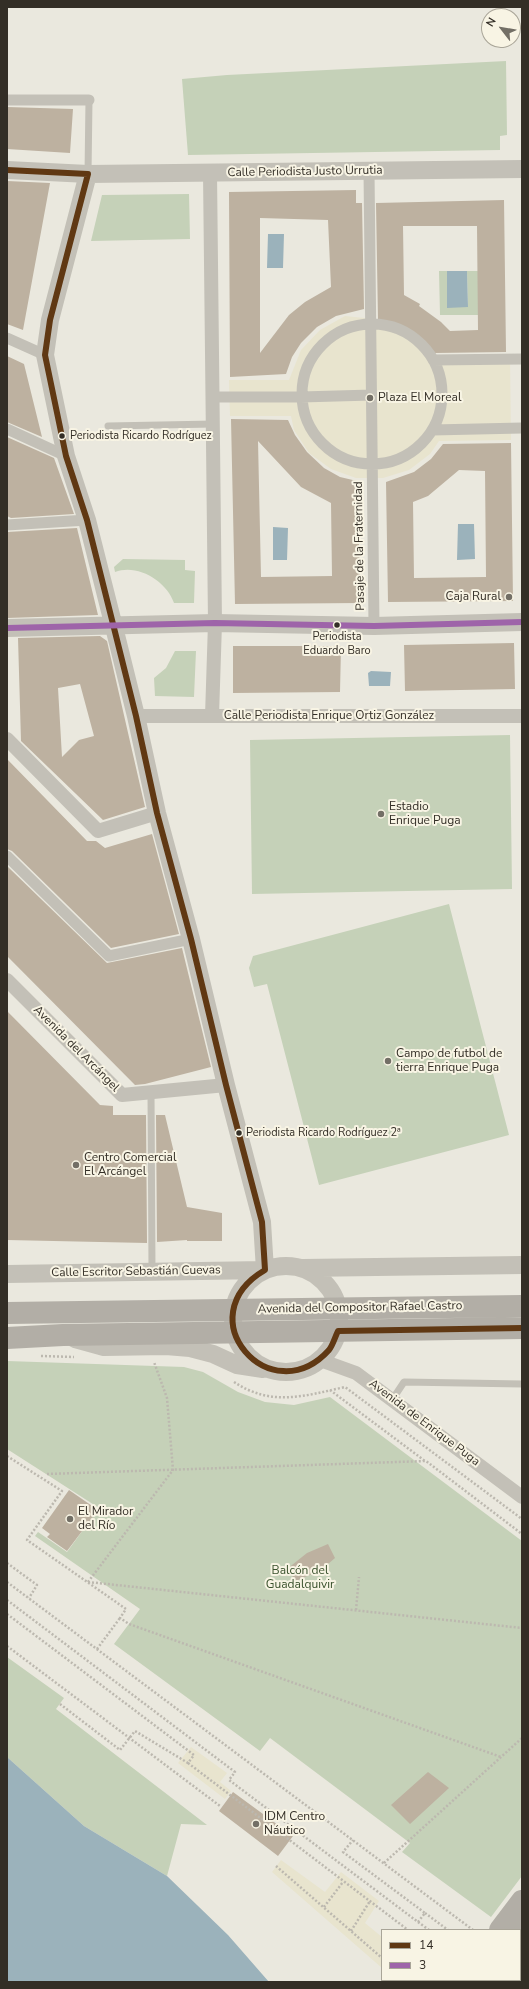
<!DOCTYPE html>
<html>
<head>
<meta charset="utf-8">
<style>
  body { margin:0 }
  #map { position:relative; width:529px; height:1989px; overflow:hidden; background:#eae8de; font-family:"Nunito Sans",sans-serif }
  canvas { display:block }
  .frame { position:absolute; inset:0; border:8px solid #332e26; pointer-events:none }
  .legend { position:absolute; left:381px; top:1929px; width:140px; height:52px; box-sizing:border-box; background:#f8f4e4; border:1px solid #a9a598; margin:0; padding:5px 7px; list-style:none; font-size:12px; color:#332e26 }
  .legend li { display:flex; align-items:center; gap:8px; height:20px }
  .legend b { width:20px; border:1px solid #a9a598 }
  .north { position:absolute; left:481px; top:8px; width:40px; height:40px; box-sizing:border-box; background:#f8f4e4; border:1px solid #a9a598; border-radius:50%; rotate:301deg; font-size:11px; font-weight:700; line-height:16px; text-align:center; color:#332e26 }
  .north::after { content:''; display:block; margin:auto; width:14px; height:18px; background:#736f66; clip-path:polygon(50% 0,100% 100%,50% 72%,0 100%) }
</style>
</head>
<body>
<div id="map">
<canvas width="529" height="1989"></canvas>
<div class="frame"></div>
<ul class="legend">
<li><b style="height:5px;background:#603813"></b>14</li>
<li><b style="height:5px;background:#9e64a9"></b>3</li>
</ul>
<div class="north">N</div>
</div>
<script>
const ctx = document.querySelector('canvas').getContext('2d');
ctx.lineJoin = 'round';
function fillPath(path, color) {
  ctx.fillStyle = color;
  ctx.fill(path, 'evenodd');
}
function strokePath(path, color, width, dash) {
  ctx.strokeStyle = color;
  ctx.lineWidth = width;
  ctx.lineCap = dash ? 'butt' : 'round';
  ctx.setLineDash(dash || []);
  ctx.stroke(path);
}
function write(font, color, halo, rows, align = 'center') {
  ctx.font = font + ' "Nunito Sans",sans-serif';
  ctx.lineWidth = 4;
  ctx.setLineDash([]);
  ctx.textBaseline = 'middle';
  ctx.strokeStyle = halo;
  ctx.fillStyle = color;
  for (const [text, x, y, turn = 0] of rows) {
    ctx.save();
    ctx.translate(x, y);
    ctx.rotate((+turn || 0) * Math.PI / 180);
    ctx.textAlign = isNaN(turn) ? turn : align;
    if (halo) ctx.strokeText(text, 0, 0);
    ctx.fillText(text, 0, 0);
    ctx.restore();
  }
}
fillPath(new Path2D(`
  M 506,61 L 507,135 L 500,136 L 500,150 L 188,155 L 182,79 L 227,75 Z
  M 189,194 L 190,239 L 91,241 L 102,195 Z
  M 439,271 L 447,271 L 447,307 L 468,307 L 467,271 L 478,271 L 478,315 L 440,315 Z
  M 123,559 L 185,560 L 185,570 L 195,571 L 194,603 L 174,603 C 167,581 137,563 115,572 L 114,567 Z
  M 175,651 L 196,651 L 194,697 L 155,696 L 154,678 L 166,668 Z
  M 510,735 L 512,889 L 252,894 L 250,740 Z
  M 449,904 L 509,1135 L 319,1185 L 267,984 L 254,987 L 249,968 L 253,956 Z
  M 7,1361 L 184,1367 L 203,1372 L 238,1392 L 265,1402 L 294,1405 L 330,1397 L 522,1541 L 522,1876 L 491,1917 L 402,1852 L 410,1843 L 270,1738 L 260,1751 L 114,1644 L 140,1609 L 35,1536 L 38,1532 L 67,1552 L 99,1508 L 7,1449 Z
  M 7,1657 L 64,1698 L 56,1709 L 207,1825 L 181,1824 L 167,1876 L 84,1826 L 7,1757 Z`), '#c5d1b8');
fillPath(new Path2D(`
  M 345,316 L 383,320 L 394,324 L 410,331 L 424,342 L 438,357 L 510,356 L 511,440 L 439,441 L 430,454 L 409,470 L 383,478 L 356,478 L 331,469 L 309,453 L 294,430 L 291,416 L 230,416 L 229,380 L 289,380 L 301,350 L 320,330 Z
  M 191,1747 L 227,1773 L 220,1782 L 231,1791 L 225,1799 L 178,1763 Z
  M 281,1860 L 325,1892 L 341,1872 L 379,1901 L 365,1923 L 382,1937 L 382,1968 L 272,1872 Z
  M 395,1980 L 431,1980 L 433,1982 L 398,1982 Z`), '#e8e4ce');
fillPath(new Path2D(`
  M 268,234 L 284,234 L 283,268 L 267,268 Z
  M 447,271 L 467,271 L 468,307 L 447,308 Z
  M 458,524 L 474,524 L 475,559 L 457,560 Z
  M 273,527 L 288,528 L 287,560 L 273,560 Z
  M 371,671 L 391,672 L 390,686 L 369,686 L 368,673 Z
  M 7,1757 L 84,1826 L 167,1876 L 228,1935 L 269,1982 L 7,1982 Z`), '#9bb2bb');
fillPath(new Path2D(`
  M 7,107 L 73,109 L 70,153 L 7,149 Z
  M 7,181 L 50,183 L 23,330 L 7,324 Z
  M 356,190 L 356,203 L 362,203 L 364,309 L 336,316 L 317,327 L 301,343 L 292,357 L 286,374 L 230,377 L 229,192 ZM 260,218 L 328,220 L 331,287 L 305,302 L 289,315 L 260,353 Z
  M 504,200 L 506,352 L 435,353 L 424,342 L 408,330 L 394,324 L 378,320 L 376,203 ZM 403,226 L 477,226 L 478,330 L 450,331 L 441,322 L 419,306 L 420,304 L 404,295 Z
  M 7,356 L 24,364 L 42,437 L 7,422 Z
  M 231,419 L 288,420 L 295,435 L 307,452 L 324,468 L 340,477 L 357,481 L 361,603 L 235,604 ZM 258,441 L 301,487 L 331,503 L 332,576 L 261,577 Z
  M 7,437 L 54,458 L 74,514 L 11,518 L 7,516 Z
  M 511,443 L 513,601 L 388,602 L 386,482 L 414,472 L 431,459 L 443,444 ZM 459,470 L 485,471 L 486,577 L 414,578 L 413,502 L 428,496 Z
  M 77,528 L 98,615 L 7,618 L 7,532 Z
  M 100,636 L 107,641 L 145,807 L 103,820 L 21,741 L 18,638 ZM 80,684 L 94,736 L 79,740 L 62,757 L 58,688 Z
  M 514,643 L 515,689 L 405,691 L 404,645 Z
  M 233,646 L 341,646 L 340,692 L 233,693 Z
  M 7,759 L 87,841 L 96,841 L 105,848 L 152,834 L 179,934 L 111,948 L 12,851 L 7,849 Z
  M 7,866 L 107,963 L 182,948 L 211,1067 L 145,1084 L 135,1085 L 7,956 Z
  M 7,1011 L 100,1105 L 113,1106 L 113,1115 L 146,1115 L 147,1243 L 7,1240 Z
  M 156,1115 L 165,1115 L 187,1207 L 222,1213 L 222,1241 L 187,1241 L 187,1240 L 157,1242 Z
  M 69,1490 L 98,1510 L 67,1551 L 47,1537 L 50,1534 L 42,1528 Z
  M 328,1544 L 335,1558 L 321,1570 L 296,1581 L 287,1569 L 307,1553 Z
  M 428,1772 L 449,1788 L 410,1824 L 391,1805 Z
  M 233,1792 L 293,1836 L 278,1856 L 219,1811 Z`), '#bdb1a0');
strokePath(new Path2D(`
  M 41,1356 L 74,1357
  M 234,1382 C 272,1407 304,1396 345,1387 L 522,1519
  M 330,1390 L 425,1461
  M 7,1456 L 62,1491 L 27,1540 L 126,1609 L 120,1618 L 129,1624 L 501,1757
  M 47,1474 L 426,1461 L 522,1534
  M 7,1563 L 37,1585 L 29,1598
  M 7,1582 L 473,1930
  M 88,1582 L 522,1628
  M 88,1582 L 173,1470 L 167,1398 L 154,1362
  M 7,1600 L 235,1772 L 229,1780 L 418,1922 L 425,1913 L 343,1852 L 353,1840
  M 356,1610 L 359,1577
  M 7,1614 L 194,1755 L 188,1763 L 135,1731 L 120,1750 L 60,1704
  M 7,1646 L 220,1806
  M 97,1649 L 120,1618
  M 188,1763 L 408,1930
  M 384,1863 L 522,1738
  M 276,1866 L 382,1958
  M 324,1907 L 343,1882
  M 425,1913 L 448,1930
  M 418,1922 L 429,1930
  M 351,1931 L 370,1901
  M 407,1980 L 409,1982
  M 514,1980 L 517,1982`), '#bcb8af', 2.5, [2, 2]);
strokePath(new Path2D(`
  M 88,174 L 89,100
  M 108,426 L 214,424
  M 151,1092 L 152,1271
  M 392,1400 L 404,1382 L 522,1384`), '#c3c0b7', 7);
strokePath(new Path2D(`
  M 7,100 L 89,100
  M 369,171 L 374,626
  M302 394a70 70 0 1 1 140 0a70 70 0 1 1-140 0Z
  M 7,338 L 45,355
  M 433,360 L 522,359
  M 214,397 L 301,397 L 372,395
  M 7,429 L 66,456
  M 432,430 L 522,428
  M 7,525 L 87,520
  M 7,856 L 109,956 L 191,939`), '#c3c0b7', 11);
strokePath(new Path2D(`
  M 210,173 L 215,623 L 212,716
  M 136,716 L 522,716
  M 7,739 L 98,831 L 157,813
  M 7,980 L 122,1095 L 226,1085
  M 320,1360 L 356,1373 L 522,1497
  M 520,1953 L 522,1954`), '#c3c0b7', 14);
strokePath(new Path2D(`
  M 7,170 L 88,174 L 522,169
  M 88,174 L 50,320 L 45,355 L 66,456 L 87,520 L 114,627 L 136,716 L 157,813 L 191,939 L 226,1085 L 262,1222 L 265,1270
  M 7,628 L 215,623 L 374,626 L 522,622
  M233 1319a53 53 0 1 1 106 0a53 53 0 1 1-106 0Z
  M 303,1268 L 522,1265
  M 7,1274 L 265,1270
  M 75,1339 L 104,1347 L 166,1346 L 190,1348 L 213,1354 L 237,1365 L 263,1369`), '#c3c0b7', 18);
strokePath(new Path2D(`
  M 7,1313 L 522,1306
  M 7,1338 L 63,1335 L 522,1328
  M 500,1930 L 522,1901
  M 520,1933 L 522,1931
  M 461,1982 L 463,1980
  M 484,1982 L 486,1980`), '#b2aea6', 22);
strokePath(new Path2D(`
  M 7,170 L 88,174 L 50,320 L 45,355 L 66,456 L 87,520 L 136,716 L 157,813 L 191,939 L 226,1085 L 262,1222 L 265,1270 C 185,1317 271,1414 329,1350 C 333,1345 335,1337 338,1331 L 522,1328`), '#603813', 6);
strokePath(new Path2D(`
  M 7,628 L 215,623 L 374,626 L 522,622`), '#9e64a9', 6);
for (const [x, y, r, color] of [
  [370,398,4,"#736f66"],
  [62,436,3.5,"#332e26"],
  [509,597,4,"#736f66"],
  [337,625,3.5,"#332e26"],
  [381,814,4,"#736f66"],
  [388,1061,4,"#736f66"],
  [239,1133,3.5,"#332e26"],
  [76,1165,4,"#736f66"],
  [70,1519,4,"#736f66"],
  [256,1824,4,"#736f66"]
]) {
  const dot = new Path2D();
  dot.arc(x, y, r, 0, 2 * Math.PI);
  ctx.fillStyle = color;
  ctx.fill(dot);
  strokePath(dot, '#f8f4e4', 1.5);
}
write('11px', '#332e26', '#f8f4e4', [
  ["Periodista Ricardo Rodríguez",70,436],
  ["Periodista",337,637,"center"],
  ["Eduardo Baro",337,651,"center"],
  ["Periodista Ricardo Rodríguez 2ª",246,1133]
], 'left');
write('12px', '#332e26', '#f8f4e4', [
  ["Calle Periodista Justo Urrutia",305,172,-1],
  ["Pasaje de la Fraternidad",360,546,-91],
  ["Calle Periodista Enrique Ortiz González",329,716],
  ["Avenida del Arcángel",76,1049,45],
  ["Calle Escritor Sebastián Cuevas",136,1272,-1],
  ["Avenida del Compositor Rafael Castro",360,1308,-1],
  ["Avenida de Enrique Puga",424,1423,37]
]);
write('12px', '#332e26', '#f8f4e4', [
  ["Plaza El Moreal",378,398],
  ["Caja Rural",501,597,"right"],
  ["Estadio",389,807],
  ["Enrique Puga",389,821],
  ["Campo de futbol de",396,1054],
  ["tierra Enrique Puga",396,1068],
  ["Centro Comercial",84,1158],
  ["El Arcángel",84,1172],
  ["El Mirador",78,1512],
  ["del Río",78,1526],
  ["IDM Centro",264,1817],
  ["Náutico",264,1831]
], 'left');
write('12px', '#38502b', '#f8f4e4', [
  ["Balcón del",300,1571],
  ["Guadalquivir",300,1585]
]);
</script>
</body>
</html>
